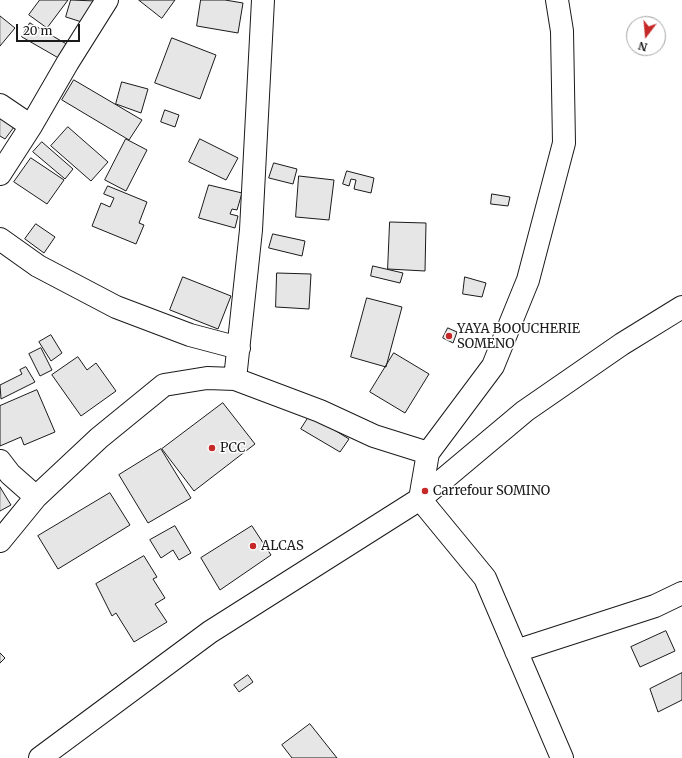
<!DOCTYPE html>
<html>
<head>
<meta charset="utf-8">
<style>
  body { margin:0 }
  #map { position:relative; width:682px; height:758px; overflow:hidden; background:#fff; font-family:Merriweather,serif }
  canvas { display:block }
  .north { position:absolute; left:626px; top:16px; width:40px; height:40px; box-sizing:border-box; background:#fff; border:1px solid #a3a3a3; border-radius:50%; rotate:196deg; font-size:11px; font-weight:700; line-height:16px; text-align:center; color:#1a1a1a }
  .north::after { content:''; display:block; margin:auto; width:14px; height:18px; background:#c62828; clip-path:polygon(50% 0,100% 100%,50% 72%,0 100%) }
  .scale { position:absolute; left:16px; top:24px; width:64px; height:18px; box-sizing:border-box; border:2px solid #1a1a1a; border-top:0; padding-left:5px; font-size:12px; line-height:14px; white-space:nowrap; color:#1a1a1a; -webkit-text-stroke:3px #fff; paint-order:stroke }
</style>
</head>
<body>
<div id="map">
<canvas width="682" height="758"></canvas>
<div class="north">N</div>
<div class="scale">20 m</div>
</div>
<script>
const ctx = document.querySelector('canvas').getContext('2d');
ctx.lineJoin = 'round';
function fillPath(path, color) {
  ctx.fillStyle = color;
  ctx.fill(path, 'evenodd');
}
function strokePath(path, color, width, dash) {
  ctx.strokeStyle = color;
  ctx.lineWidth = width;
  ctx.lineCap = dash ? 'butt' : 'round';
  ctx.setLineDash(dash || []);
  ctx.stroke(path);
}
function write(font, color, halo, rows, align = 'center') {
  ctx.font = font + ' Merriweather,serif';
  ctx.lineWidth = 3;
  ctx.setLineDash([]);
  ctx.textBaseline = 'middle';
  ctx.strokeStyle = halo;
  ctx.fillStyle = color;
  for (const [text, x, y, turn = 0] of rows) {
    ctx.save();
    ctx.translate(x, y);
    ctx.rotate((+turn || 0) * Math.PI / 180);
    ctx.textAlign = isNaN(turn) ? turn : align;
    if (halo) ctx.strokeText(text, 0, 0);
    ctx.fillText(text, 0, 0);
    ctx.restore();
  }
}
const building = new Path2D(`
  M 40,0 L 68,0 L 47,28 L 29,15 Z
  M 71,0 L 96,1 L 88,24 L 66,17 Z
  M 139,0 L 175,0 L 162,18 Z
  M 201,0 L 225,0 L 243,3 L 238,33 L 197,26 Z
  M 0,16 L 15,28 L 0,46 Z
  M 30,23 L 70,46 L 62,60 L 22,37 Z
  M 172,38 L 216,55 L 200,99 L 155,83 Z
  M 74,80 L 142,120 L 129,140 L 62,100 Z
  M 122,82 L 148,89 L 141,113 L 116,104 Z
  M 165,110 L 179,115 L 175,127 L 161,122 Z
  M 0,117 L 14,127 L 5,139 L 0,136 Z
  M 68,127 L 108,162 L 91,181 L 51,146 Z
  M 126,139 L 147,150 L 126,191 L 105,180 Z
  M 200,139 L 238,158 L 226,180 L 189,162 Z
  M 42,142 L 73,169 L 65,179 L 33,152 Z
  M 31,158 L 64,180 L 47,204 L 14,182 Z
  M 274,163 L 297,169 L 293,184 L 269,178 Z
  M 347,171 L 374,178 L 371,193 L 354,189 L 356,180 L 351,179 L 349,186 L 343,184 Z
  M 299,176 L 334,180 L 329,220 L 296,217 Z
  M 209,185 L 242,193 L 237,210 L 232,209 L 230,214 L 238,216 L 235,228 L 199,218 Z
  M 108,186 L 147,202 L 139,223 L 144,225 L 136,244 L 92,226 L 101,203 L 110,207 L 114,198 L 104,194 Z
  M 492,194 L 510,197 L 508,206 L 491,204 Z
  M 390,222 L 426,223 L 425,271 L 388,269 Z
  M 36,224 L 55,237 L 44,253 L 25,239 Z
  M 273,234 L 305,241 L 302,256 L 269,248 Z
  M 373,266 L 403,273 L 400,283 L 371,276 Z
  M 277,273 L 311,274 L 309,309 L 276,307 Z
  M 183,277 L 231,296 L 218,329 L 170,310 Z
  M 465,277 L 486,283 L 482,297 L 463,294 Z
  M 367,298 L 402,307 L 386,367 L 351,357 Z
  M 448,328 L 457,332 L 453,343 L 443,338 Z
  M 51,335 L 62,353 L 51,361 L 39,342 Z
  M 41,348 L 52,370 L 40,376 L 29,354 Z
  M 394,353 L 429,374 L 405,413 L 370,392 Z
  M 78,357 L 87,370 L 96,363 L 116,391 L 81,416 L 52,375 Z
  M 26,367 L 35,382 L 1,399 L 0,385 L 22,374 L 20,370 Z
  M 37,390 L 55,432 L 24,445 L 21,437 L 0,446 L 0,406 Z
  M 223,403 L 255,444 L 194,491 L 162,449 Z
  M 310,415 L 349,439 L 340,452 L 301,429 Z
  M 161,449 L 191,498 L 148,523 L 119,475 Z
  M 0,487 L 11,505 L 0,511 Z
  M 110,493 L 130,525 L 58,569 L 38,536 Z
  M 175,526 L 191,553 L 179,560 L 173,550 L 161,558 L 150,540 Z
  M 252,526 L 271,555 L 220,590 L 201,558 Z
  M 144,556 L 157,577 L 153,579 L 165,598 L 155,604 L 167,622 L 134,642 L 116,613 L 112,616 L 96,584 Z
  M 666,631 L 675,651 L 640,667 L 631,647 Z
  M 0,653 L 5,658 L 0,663 Z
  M 682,673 L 682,700 L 658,712 L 650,689 Z
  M 248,675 L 253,682 L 239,692 L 234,685 Z
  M 310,724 L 337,758 L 292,758 L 282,745 Z`);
fillPath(building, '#e6e6e6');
strokePath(building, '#1a1a1a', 1);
const minor = new Path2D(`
  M 557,0 L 562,31 L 564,143 L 528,280 L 493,366 L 428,453 L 420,499 L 485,578 L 562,758
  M 0,105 L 31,126
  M 0,174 L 31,126 L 68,62 L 107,0
  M 0,239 L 38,266 L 116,307 L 190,335 L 239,348
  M 235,379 L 251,230 L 263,0
  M 0,461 L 10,474 L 36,497
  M 0,541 L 36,497 L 99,438 L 164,385 L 207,378 L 235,379 L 320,411 L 374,436 L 428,453
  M 516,651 L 655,606 L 682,593
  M 40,758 L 210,632 L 420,499 L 525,411 L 622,344 L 682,307`);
strokePath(minor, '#1a1a1a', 24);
strokePath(minor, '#fff', 22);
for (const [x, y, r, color] of [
  [449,336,4,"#c62828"],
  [212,448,4,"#c62828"],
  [425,491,4,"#c62828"],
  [253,546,4,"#c62828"]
]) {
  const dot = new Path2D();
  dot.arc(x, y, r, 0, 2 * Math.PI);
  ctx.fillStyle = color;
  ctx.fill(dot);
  strokePath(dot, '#fff', 1.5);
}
write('13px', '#1a1a1a', '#fff', [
  ["YAYA BOOUCHERIE",457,329],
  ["SOMENO",457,344],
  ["PCC",220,448],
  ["Carrefour SOMINO",433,491],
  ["ALCAS",261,546]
], 'left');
</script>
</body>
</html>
